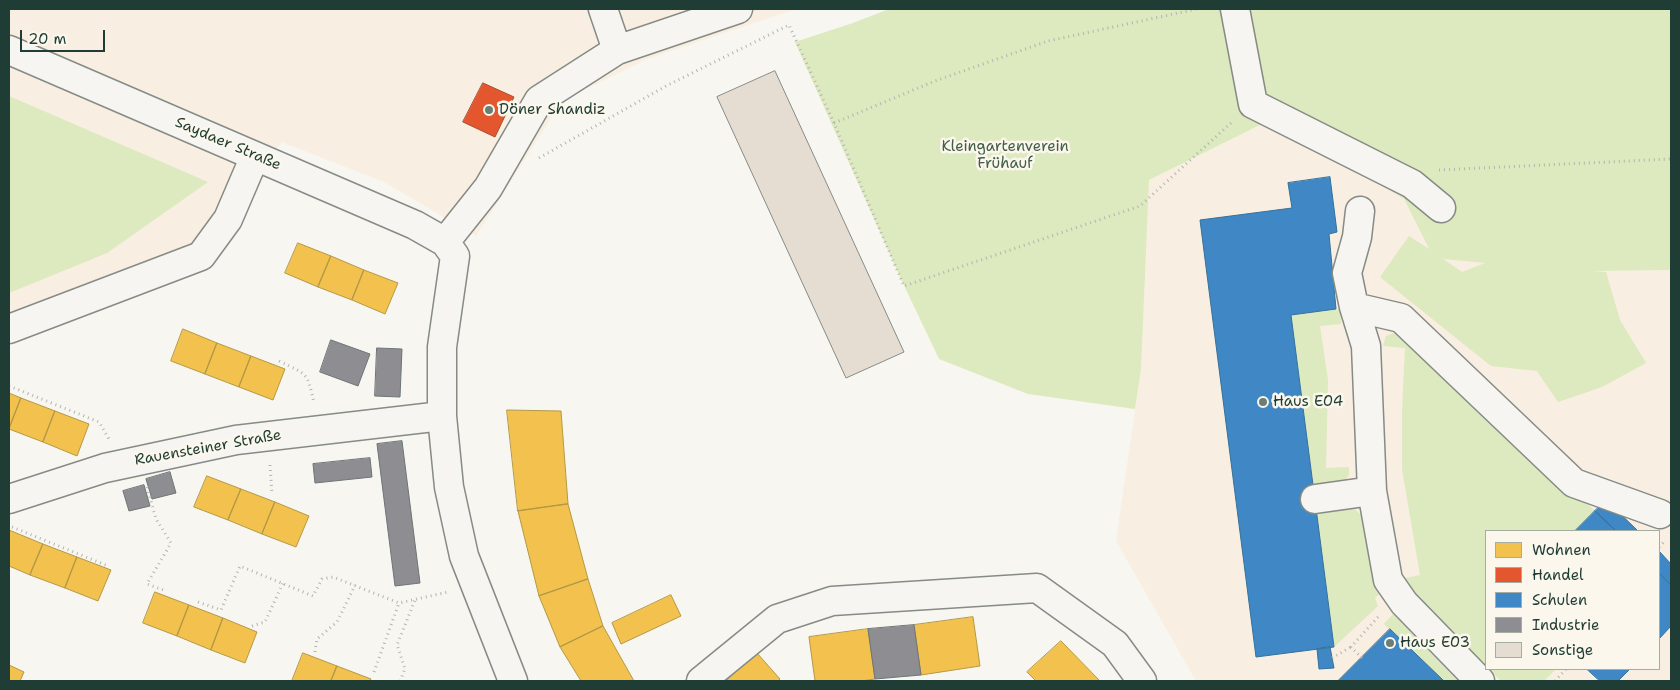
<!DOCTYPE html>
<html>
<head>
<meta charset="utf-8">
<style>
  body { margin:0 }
  #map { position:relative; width:1680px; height:690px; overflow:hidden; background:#f8f6f0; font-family:"Shantell Sans",sans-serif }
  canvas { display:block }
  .frame { position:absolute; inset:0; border:10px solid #1f3d34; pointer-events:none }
  .legend { position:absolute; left:1485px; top:530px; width:175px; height:140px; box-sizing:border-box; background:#fbf7ec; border:1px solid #a3ada2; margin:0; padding:6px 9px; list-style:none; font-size:15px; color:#1f3d34 }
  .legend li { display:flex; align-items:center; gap:10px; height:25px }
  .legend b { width:25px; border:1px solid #a3ada2 }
  .scale { position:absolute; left:20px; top:30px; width:85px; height:22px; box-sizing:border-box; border:2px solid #1f3d34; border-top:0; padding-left:6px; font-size:15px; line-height:18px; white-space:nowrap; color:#1f3d34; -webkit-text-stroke:4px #fbf7ec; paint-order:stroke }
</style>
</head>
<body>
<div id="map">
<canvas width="1680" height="690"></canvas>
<div class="frame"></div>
<ul class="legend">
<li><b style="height:14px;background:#f2c14e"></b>Wohnen</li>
<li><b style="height:14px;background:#e4572e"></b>Handel</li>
<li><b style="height:14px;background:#3f88c5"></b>Schulen</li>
<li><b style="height:14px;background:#8d8d92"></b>Industrie</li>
<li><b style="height:14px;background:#e5dcd2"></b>Sonstige</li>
</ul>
<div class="scale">20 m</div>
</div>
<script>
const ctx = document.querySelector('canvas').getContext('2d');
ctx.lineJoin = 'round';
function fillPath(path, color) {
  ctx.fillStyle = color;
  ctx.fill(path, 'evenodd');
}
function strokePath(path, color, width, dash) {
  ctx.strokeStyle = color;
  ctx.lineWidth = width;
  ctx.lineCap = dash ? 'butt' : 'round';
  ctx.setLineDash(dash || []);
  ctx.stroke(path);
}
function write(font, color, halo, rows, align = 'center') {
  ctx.font = font + ' "Shantell Sans",sans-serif';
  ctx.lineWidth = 5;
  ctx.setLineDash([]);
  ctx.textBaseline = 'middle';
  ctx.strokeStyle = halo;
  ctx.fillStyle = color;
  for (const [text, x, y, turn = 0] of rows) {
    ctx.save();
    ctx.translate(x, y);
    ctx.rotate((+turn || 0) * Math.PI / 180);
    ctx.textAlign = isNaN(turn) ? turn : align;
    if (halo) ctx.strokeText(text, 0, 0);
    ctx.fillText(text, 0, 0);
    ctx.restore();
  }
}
fillPath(new Path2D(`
  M 9,9 L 796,9 L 647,59 L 562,101 L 476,236 L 384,182 L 282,142 L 174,274 L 9,339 Z
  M 1272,119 L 1404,199 L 1433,258 L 1570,271 L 1671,270 L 1671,681 L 1196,681 L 1116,541 L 1141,369 L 1149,180 ZM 1486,531 L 1659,531 L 1659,669 L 1486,669 Z`), '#f8eee1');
fillPath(new Path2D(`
  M 889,9 L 1671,9 L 1671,270 L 1591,271 L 1606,272 L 1620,320 L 1646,363 L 1602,387 L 1558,402 L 1537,371 L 1491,366 L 1380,277 L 1409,236 L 1429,249 L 1404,199 L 1272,119 L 1149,180 L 1141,369 L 1135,409 L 1028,394 L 939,359 L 900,277 L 795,42 L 853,23 ZM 1443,259 L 1485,263 L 1462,272 Z
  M 9,96 L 208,182 L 107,253 L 9,293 Z
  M 1340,309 L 1341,324 L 1320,326 L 1328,380 L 1326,468 L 1349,467 L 1349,475 L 1342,484 L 1314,489 L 1291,315 Z
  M 1396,332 L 1416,343 L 1595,511 L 1575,531 L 1486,531 L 1486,666 L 1432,611 L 1416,600 L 1401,579 L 1420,575 L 1402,469 L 1402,411 L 1405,348 L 1383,346 L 1386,336 Z
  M 1343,504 L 1354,508 L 1367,521 L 1382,591 L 1375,598 L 1378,606 L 1334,647 L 1316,506 Z
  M 1393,614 L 1458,681 L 1444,681 L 1384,624 Z
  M 1489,669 L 1556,669 L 1544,681 L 1501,681 Z`), '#dde9be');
const homes = new Path2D(`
  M 298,243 L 331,256 L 318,287 L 285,273 Z
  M 331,256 L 364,270 L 352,300 L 318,287 Z
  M 364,270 L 398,283 L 385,314 L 352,300 Z
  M 183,329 L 217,343 L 205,374 L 171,361 Z
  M 217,343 L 251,356 L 239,387 L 205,374 Z
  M 251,356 L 285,369 L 273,400 L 239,387 Z
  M 9,393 L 21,398 L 9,429 Z
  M 21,398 L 55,411 L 43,442 L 9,429 Z
  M 507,410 L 561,411 L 568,504 L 518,511 Z
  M 55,411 L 89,424 L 77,456 L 43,442 Z
  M 207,476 L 241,489 L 228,520 L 194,507 Z
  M 241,489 L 275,502 L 262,534 L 228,520 Z
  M 275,502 L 309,516 L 296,547 L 262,534 Z
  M 568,504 L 588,579 L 539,596 L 518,511 Z
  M 9,530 L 43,544 L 30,575 L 9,566 Z
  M 43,544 L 77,557 L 65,588 L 30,575 Z
  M 77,557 L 111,570 L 98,601 L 65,588 Z
  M 588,579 L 603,626 L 560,647 L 539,596 Z
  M 155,592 L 189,605 L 177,636 L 143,623 Z
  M 671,595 L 681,616 L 621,644 L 612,623 Z
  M 189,605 L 223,618 L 211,650 L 177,636 Z
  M 973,617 L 980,666 L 921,675 L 914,625 Z
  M 223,618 L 257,632 L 245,663 L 211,650 Z
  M 603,626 L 634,681 L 581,681 L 560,647 Z
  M 868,629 L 875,679 L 861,681 L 815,681 L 809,637 Z
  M 1061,641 L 1100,681 L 1036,681 L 1027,672 Z
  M 303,653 L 337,666 L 331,681 L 292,681 Z
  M 757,653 L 780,679 L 778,681 L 726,681 Z
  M 9,665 L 24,672 L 20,681 L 9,681 Z
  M 337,666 L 371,679 L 370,681 L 331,681 Z`);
fillPath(homes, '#f2c14e');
strokePath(homes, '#b39946', 1);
const shops = new Path2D(`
  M 483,83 L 514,97 L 495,137 L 463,122 Z`);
fillPath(shops, '#e4572e');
strokePath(shops, '#a94f30', 1);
const schools = new Path2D(`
  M 1330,177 L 1337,232 L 1329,234 L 1336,309 L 1291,315 L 1334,647 L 1256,657 L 1200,220 L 1292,208 L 1288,183 Z
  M 1606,500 L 1638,531 L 1616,531 L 1595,511 Z
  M 1595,511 L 1616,531 L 1575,531 Z
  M 1659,551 L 1671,564 L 1671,585 L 1659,573 Z
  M 1659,573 L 1671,585 L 1671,626 L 1659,639 Z
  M 1390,629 L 1444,681 L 1338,681 Z
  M 1330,647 L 1334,668 L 1319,669 L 1317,649 Z
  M 1587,669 L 1630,669 L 1618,681 L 1600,681 Z`);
fillPath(schools, '#3f88c5');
strokePath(schools, '#35729a', 1);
const industry = new Path2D(`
  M 331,340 L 370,354 L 358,386 L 320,372 Z
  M 377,348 L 402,349 L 400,397 L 375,396 Z
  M 402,441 L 420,583 L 395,586 L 377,444 Z
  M 370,458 L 372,477 L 315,483 L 313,464 Z
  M 170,472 L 176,493 L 152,499 L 146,479 Z
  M 144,485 L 150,506 L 129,511 L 123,491 Z
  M 914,625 L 921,675 L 875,679 L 868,629 Z`);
fillPath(industry, '#8d8d92');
strokePath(industry, '#6c7576', 1);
const building = new Path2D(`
  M 775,71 L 904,352 L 846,378 L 717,97 Z`);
fillPath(building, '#e5dcd2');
strokePath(building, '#868b86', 1);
const minor = new Path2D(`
  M 603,9 L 617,50
  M 1235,9 L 1253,104 L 1412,184 L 1441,208
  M 9,50 L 415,225 L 445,242 L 455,256 L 442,347 L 442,416 L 449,487 L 464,556 L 513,681
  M 1360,211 L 1357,237 L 1347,273 L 1354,307 L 1401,318 L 1574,483 L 1660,514
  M 445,242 L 488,188 L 539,100 L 617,50 L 738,9
  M 1354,307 L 1366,346 L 1372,491 L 1388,580 L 1404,603 L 1480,681
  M 9,329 L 201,256 L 228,219 L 255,156
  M 9,499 L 105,468 L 236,440 L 442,416
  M 1315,499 L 1372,491
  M 701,681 L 777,619 L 832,601 L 1037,588 L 1115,644 L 1142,681`);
strokePath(minor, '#868b86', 31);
strokePath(new Path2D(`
  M 834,123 L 935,81 L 1048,41 L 1197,9
  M 539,158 L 666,86 L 789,25 L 834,123 L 904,286 L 1140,206 L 1232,122
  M 1439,170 L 1671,159
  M 279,361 C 308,375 307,372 314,403
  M 9,386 L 99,422 L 109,439
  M 270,465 L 272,494
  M 147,487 L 156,519 L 171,543 L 147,584 L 166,591
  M 12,527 L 108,566
  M 1659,547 L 1664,542
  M 198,602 L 221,610 L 240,566 L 313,596 L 322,579 L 333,577 L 399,603 L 448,592
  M 252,626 L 265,622 L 283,583
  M 315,652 L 317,639 L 337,622 L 355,585
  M 1332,658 L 1351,647
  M 1362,658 L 1351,647 L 1379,616
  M 374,672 L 399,603
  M 400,681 L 405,669 L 397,645 L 415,600
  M 1555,681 L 1566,669`), '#b2b5b1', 3, [1, 4]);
strokePath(minor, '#f6f5f1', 28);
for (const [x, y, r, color] of [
  [489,110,5,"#6b7e76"],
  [1263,402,5,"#6b7e76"],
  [1390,643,5,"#6b7e76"]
]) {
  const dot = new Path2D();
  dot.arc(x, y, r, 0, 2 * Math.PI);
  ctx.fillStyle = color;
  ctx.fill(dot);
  strokePath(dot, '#fbf7ec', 2);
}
write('15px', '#1f3d34', '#fbf7ec', [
  ["Döner Shandiz",499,110],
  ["Haus E04",1273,402],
  ["Haus E03",1400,643]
], 'left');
write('15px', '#1f3d34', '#fbf7ec', [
  ["Saydaer Straße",228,144,23],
  ["Rauensteiner Straße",208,448,-10]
]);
write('15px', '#415d47', '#fbf7ec', [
  ["Kleingartenverein",1005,147],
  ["Frühauf",1005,164]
]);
</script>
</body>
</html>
